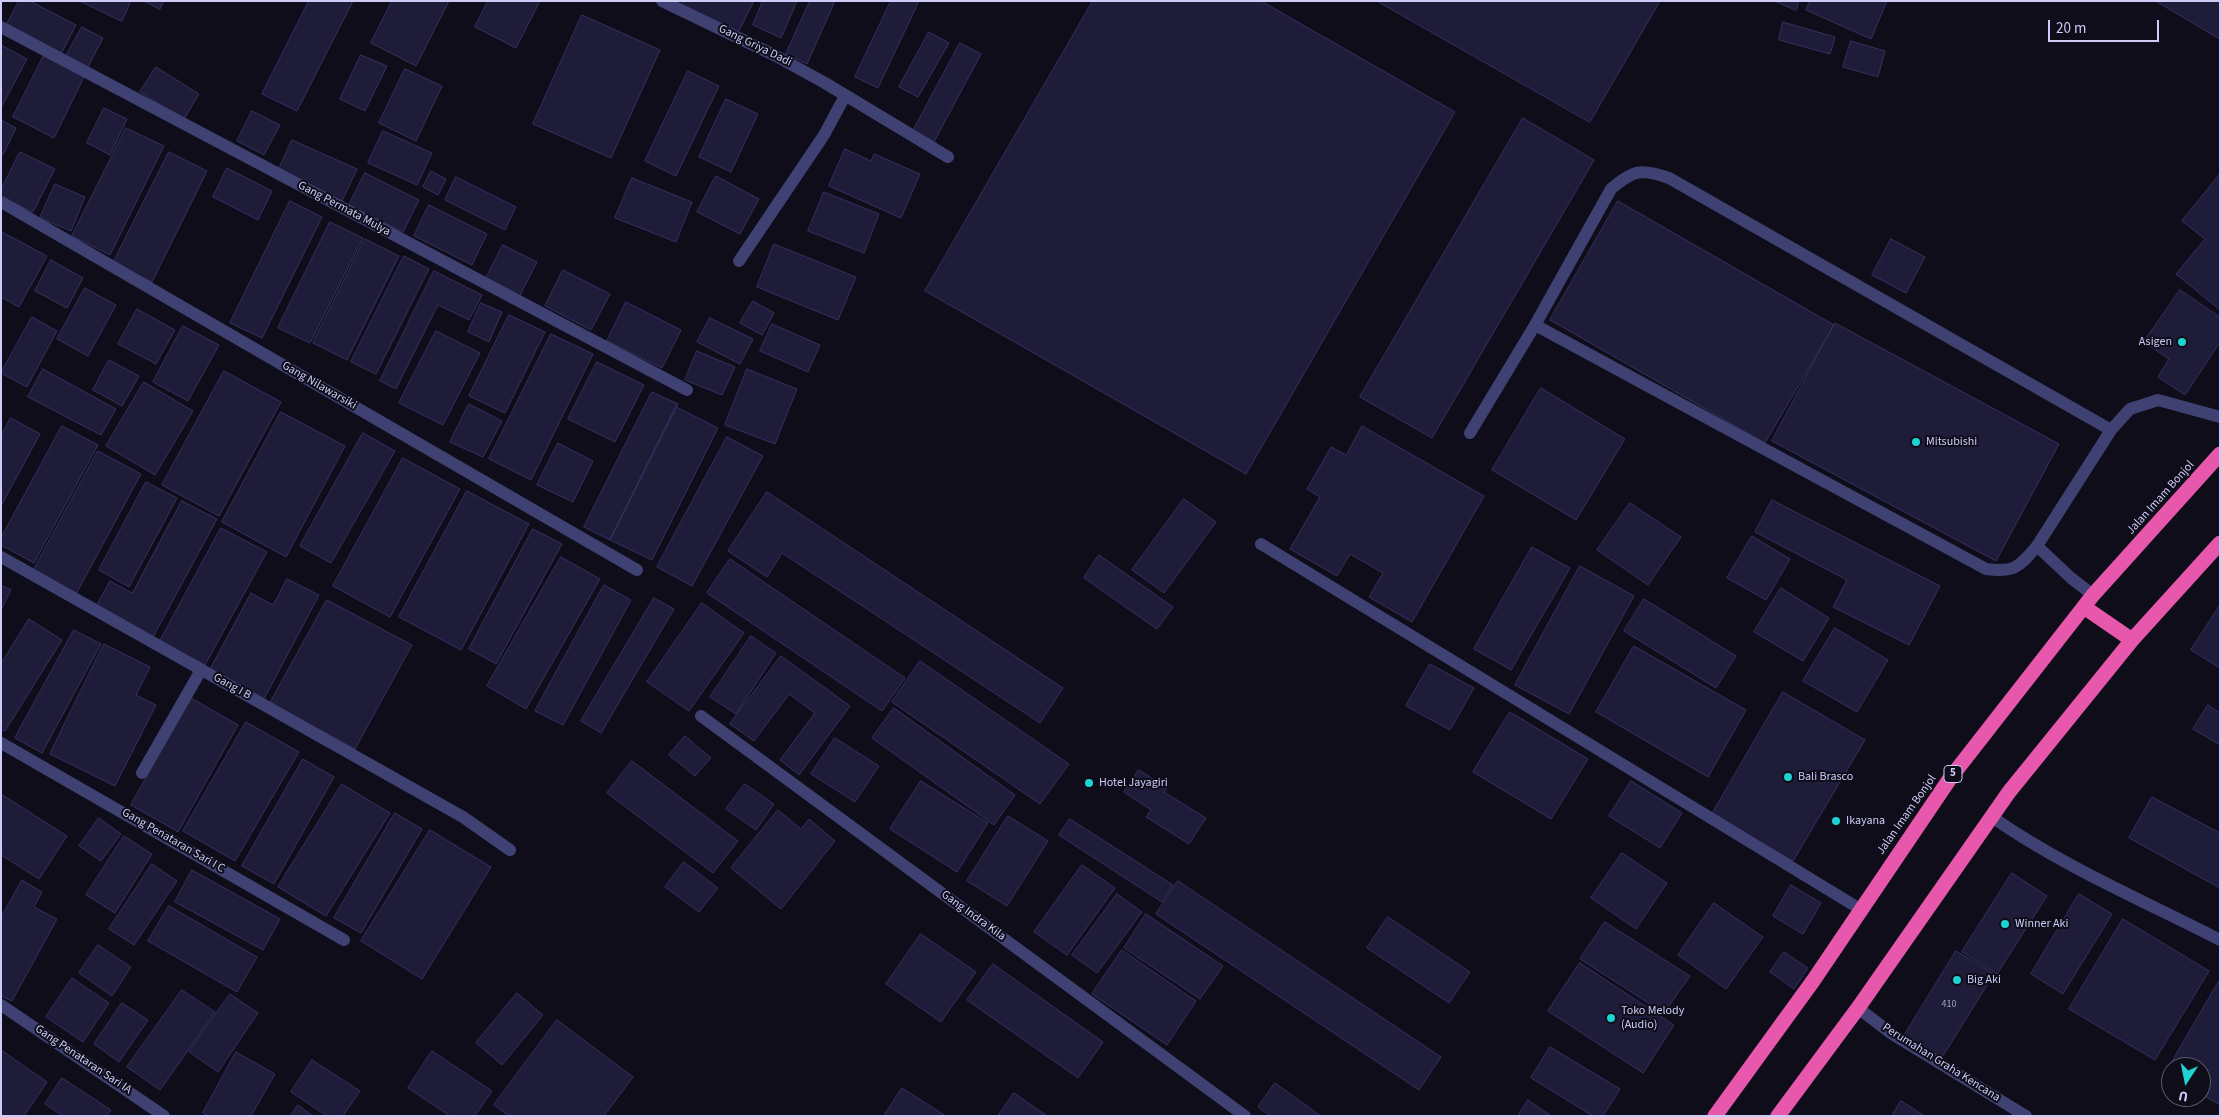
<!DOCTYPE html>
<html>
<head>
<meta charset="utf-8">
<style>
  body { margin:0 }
  #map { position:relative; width:2221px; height:1117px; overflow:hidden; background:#0e0d19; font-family:"Source Sans 3",sans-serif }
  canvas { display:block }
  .frame { position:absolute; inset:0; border:2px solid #cdccf8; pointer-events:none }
  .north { position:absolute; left:2161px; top:1057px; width:50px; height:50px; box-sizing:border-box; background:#0e0d19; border:1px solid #5a5972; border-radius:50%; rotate:191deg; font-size:14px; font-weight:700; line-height:20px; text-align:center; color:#cdccf8 }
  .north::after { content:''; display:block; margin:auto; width:18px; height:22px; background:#1ed3d2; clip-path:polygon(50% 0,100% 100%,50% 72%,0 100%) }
  .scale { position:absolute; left:2048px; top:20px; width:111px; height:22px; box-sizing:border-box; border:2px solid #cdccf8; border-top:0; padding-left:6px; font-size:15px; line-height:18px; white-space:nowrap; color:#cdccf8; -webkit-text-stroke:4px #0e0d19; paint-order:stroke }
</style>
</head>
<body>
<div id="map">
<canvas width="2221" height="1117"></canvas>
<div class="frame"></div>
<div class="north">U</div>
<div class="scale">20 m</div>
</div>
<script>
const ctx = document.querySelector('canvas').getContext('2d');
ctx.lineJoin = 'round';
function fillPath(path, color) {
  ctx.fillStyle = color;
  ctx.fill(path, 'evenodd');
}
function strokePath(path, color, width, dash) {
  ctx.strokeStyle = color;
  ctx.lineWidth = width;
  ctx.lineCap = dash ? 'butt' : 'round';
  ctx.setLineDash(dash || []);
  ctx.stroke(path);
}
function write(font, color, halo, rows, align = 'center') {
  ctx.font = font + ' "Source Sans 3",sans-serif';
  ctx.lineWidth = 4;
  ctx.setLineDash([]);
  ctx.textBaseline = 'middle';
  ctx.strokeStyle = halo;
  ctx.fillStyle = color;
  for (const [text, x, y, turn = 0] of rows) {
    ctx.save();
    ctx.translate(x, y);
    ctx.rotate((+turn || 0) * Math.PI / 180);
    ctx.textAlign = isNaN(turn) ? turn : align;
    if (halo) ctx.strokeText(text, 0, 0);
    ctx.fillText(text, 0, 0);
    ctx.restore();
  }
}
const building = new Path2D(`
  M 19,1 L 30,1 L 76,25 L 61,54 L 6,26 Z
  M 80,1 L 131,1 L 122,21 Z
  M 144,1 L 164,1 L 160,9 Z
  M 309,1 L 353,1 L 297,111 L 262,94 Z
  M 392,1 L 449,1 L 416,66 L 371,43 Z
  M 488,1 L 540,1 L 516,48 L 475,27 Z
  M 684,1 L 754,1 L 737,35 L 681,6 Z
  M 763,1 L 797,1 L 781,38 L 753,25 Z
  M 810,1 L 835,1 L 807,64 L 786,54 Z
  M 891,1 L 919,1 L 878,88 L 855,77 Z
  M 1093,1 L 1261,1 L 1455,112 L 1246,474 L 925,291 Z
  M 1377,1 L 1660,1 L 1590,122 Z
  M 1775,1 L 1799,1 L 1796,10 Z
  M 1810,1 L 1887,1 L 1871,39 L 1806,10 Z
  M 2156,1 L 2220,1 L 2220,39 Z
  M 582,15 L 660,50 L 611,158 L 533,124 Z
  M 1783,22 L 1835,37 L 1830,54 L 1779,40 Z
  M 82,27 L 103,38 L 88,67 L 66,56 Z
  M 929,32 L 949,43 L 918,97 L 899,87 Z
  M 1851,41 L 1885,51 L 1878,77 L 1843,67 Z
  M 960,43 L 981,54 L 934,142 L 913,131 Z
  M 1,45 L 27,59 L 1,108 Z
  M 44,55 L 85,75 L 54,138 L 13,117 Z
  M 361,55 L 387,66 L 365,111 L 340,99 Z
  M 156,67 L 199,94 L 184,119 L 140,92 Z
  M 405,69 L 442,86 L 416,141 L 379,123 Z
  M 688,71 L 719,86 L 676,176 L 645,161 Z
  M 726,99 L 758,114 L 731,172 L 699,157 Z
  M 104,108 L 127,119 L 110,155 L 87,143 Z
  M 252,111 L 280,125 L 264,155 L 237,141 Z
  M 1523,118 L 1594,160 L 1432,438 L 1360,397 Z
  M 1,120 L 16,128 L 3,155 L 1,154 Z
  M 126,128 L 164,146 L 110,255 L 72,236 Z
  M 383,131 L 432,153 L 417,185 L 368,163 Z
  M 292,140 L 357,169 L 342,201 L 278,171 Z
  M 845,149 L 871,161 L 874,154 L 920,174 L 901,218 L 829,186 Z
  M 20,152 L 55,169 L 33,212 L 1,197 L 1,190 Z
  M 169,152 L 207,171 L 152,282 L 113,263 Z
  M 227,168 L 272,191 L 258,220 L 213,197 Z
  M 431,171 L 446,179 L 438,195 L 423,187 Z
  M 365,173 L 419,200 L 403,232 L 349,205 Z
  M 2220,174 L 2220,310 L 2176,274 L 2205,239 L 2182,221 Z
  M 716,176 L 759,199 L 740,234 L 697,212 Z
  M 456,177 L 516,207 L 505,230 L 445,200 Z
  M 632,178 L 692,202 L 676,242 L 615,218 Z
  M 55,184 L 85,197 L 71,231 L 40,218 Z
  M 824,192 L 879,214 L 864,253 L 808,231 Z
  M 290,201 L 322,217 L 262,338 L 230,323 Z
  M 1618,201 L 1834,325 L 1765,443 L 1550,320 Z
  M 429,205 L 487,234 L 472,265 L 414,236 Z
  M 330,222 L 363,238 L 310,343 L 278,328 Z
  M 2,232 L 47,256 L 19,307 L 1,297 Z
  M 365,239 L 399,256 L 347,360 L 313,343 Z
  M 1891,239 L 1925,257 L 1906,293 L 1872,275 Z
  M 774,244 L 856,277 L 838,320 L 757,287 Z
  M 503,245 L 537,262 L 519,297 L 485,280 Z
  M 404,256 L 429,269 L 376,374 L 351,362 Z
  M 51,260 L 83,278 L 67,308 L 35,291 Z
  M 563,270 L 610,294 L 591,330 L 545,306 Z
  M 434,271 L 482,295 L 469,320 L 438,305 L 396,389 L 380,381 Z
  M 85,288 L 116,305 L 88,356 L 57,339 Z
  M 2180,290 L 2220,317 L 2220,342 L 2185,395 L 2158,377 L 2169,359 L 2144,342 Z
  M 753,301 L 774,313 L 762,335 L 740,323 Z
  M 626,302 L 681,330 L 662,368 L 607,341 Z
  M 481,303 L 502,312 L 489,342 L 468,332 Z
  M 137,309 L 175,330 L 156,364 L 118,344 Z
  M 509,315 L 545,332 L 505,413 L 469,396 Z
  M 32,317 L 57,331 L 27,387 L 1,373 Z
  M 710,318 L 753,339 L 740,364 L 697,342 Z
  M 1835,323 L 2059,444 L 1996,561 L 1772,441 Z
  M 772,324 L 820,345 L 808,372 L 760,351 Z
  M 183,326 L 219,345 L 188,401 L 153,382 Z
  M 436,331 L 480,353 L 443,425 L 399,403 Z
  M 551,334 L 593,354 L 531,480 L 489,459 Z
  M 697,351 L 735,367 L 722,395 L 685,380 Z
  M 109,360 L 139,376 L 122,406 L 93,390 Z
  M 597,362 L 644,385 L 615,442 L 568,419 Z
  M 43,369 L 116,409 L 101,435 L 28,397 Z
  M 747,369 L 797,389 L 775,444 L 725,425 Z
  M 224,371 L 281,402 L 219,516 L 162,485 Z
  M 144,382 L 193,411 L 155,475 L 106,446 Z
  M 1541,388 L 1625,439 L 1576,520 L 1492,470 Z
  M 652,392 L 678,404 L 610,540 L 584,527 Z
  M 469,404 L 502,421 L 483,457 L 450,442 Z
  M 676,407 L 718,428 L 652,560 L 610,540 Z
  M 281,412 L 345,446 L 286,557 L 222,522 Z
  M 11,418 L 40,434 L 1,506 L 1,436 Z
  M 62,426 L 98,445 L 34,563 L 1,545 L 1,538 Z
  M 1362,426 L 1484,496 L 1412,622 L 1369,597 L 1383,573 L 1350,554 L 1337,576 L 1290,549 L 1320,497 L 1307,489 L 1331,447 L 1346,455 Z
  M 363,433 L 395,451 L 331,563 L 300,546 Z
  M 727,437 L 763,456 L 692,586 L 657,567 Z
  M 558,443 L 593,461 L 573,502 L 537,485 Z
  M 98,451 L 141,474 L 76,594 L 33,571 Z
  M 403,458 L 460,489 L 390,617 L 333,586 Z
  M 146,482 L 177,498 L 129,587 L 99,570 Z
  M 467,491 L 529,524 L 461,650 L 399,617 Z
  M 767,492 L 1063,688 L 1040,723 L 782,553 L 767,577 L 728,551 Z
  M 1184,499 L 1216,522 L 1164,593 L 1132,570 Z
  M 1772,500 L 1940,586 L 1909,645 L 1833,607 L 1847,580 L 1755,532 Z
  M 182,501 L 217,519 L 153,637 L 96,606 L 110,581 L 132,593 Z
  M 1630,503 L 1681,537 L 1648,585 L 1597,550 Z
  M 221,528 L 267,552 L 205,665 L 160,641 Z
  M 533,529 L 562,544 L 496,664 L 469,649 Z
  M 1752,536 L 1790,559 L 1766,600 L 1727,578 Z
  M 1532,547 L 1570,568 L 1511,670 L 1474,649 Z
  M 1099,555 L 1173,607 L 1157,629 L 1084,578 Z
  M 561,557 L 600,579 L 526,709 L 487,686 Z
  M 730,559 L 905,678 L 882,711 L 707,593 Z
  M 1580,566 L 1634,596 L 1569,714 L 1515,685 Z
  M 287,579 L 319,595 L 264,699 L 209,671 L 251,593 L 273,605 Z
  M 1,585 L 11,590 L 1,610 Z
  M 604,585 L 631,600 L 563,725 L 535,711 Z
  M 1781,588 L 1829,618 L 1803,661 L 1754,632 Z
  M 654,598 L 674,609 L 601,733 L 581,721 Z
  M 1644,599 L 1736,656 L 1716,688 L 1624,631 Z
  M 327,600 L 412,645 L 355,749 L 270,703 Z
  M 702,603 L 744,633 L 689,711 L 647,682 Z
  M 2220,605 L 2220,668 L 2191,650 Z
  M 29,619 L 62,640 L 5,731 L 1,729 L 1,664 Z
  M 1835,628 L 1888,660 L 1857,712 L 1803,681 Z
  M 74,630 L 101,644 L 42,753 L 15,738 Z
  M 751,636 L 776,653 L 736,714 L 710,697 Z
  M 104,644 L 150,667 L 136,695 L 156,705 L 115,786 L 50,754 Z
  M 1634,646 L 1746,710 L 1708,777 L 1596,712 Z
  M 781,656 L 850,706 L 799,775 L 780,760 L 815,713 L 789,694 L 754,741 L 730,724 Z
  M 920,661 L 1069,764 L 1040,804 L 892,702 Z
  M 1430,664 L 1474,688 L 1450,730 L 1406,706 Z
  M 1783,692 L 1865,740 L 1793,861 L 1712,814 Z
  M 191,698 L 238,725 L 178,832 L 131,805 Z
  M 2208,705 L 2220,713 L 2220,745 L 2193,729 Z
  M 894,708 L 1015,795 L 994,825 L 872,738 Z
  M 1510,712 L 1588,759 L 1551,819 L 1473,772 Z
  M 246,722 L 299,752 L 235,861 L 183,831 Z
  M 685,736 L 711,758 L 695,776 L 669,755 Z
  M 835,738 L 879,766 L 855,802 L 811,774 Z
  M 303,759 L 334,777 L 274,884 L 242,866 Z
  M 632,761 L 738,841 L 713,873 L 607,793 Z
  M 1139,770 L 1167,788 L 1164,792 L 1206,818 L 1189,844 L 1146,817 L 1151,810 L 1124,792 Z
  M 921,781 L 988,823 L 957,872 L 890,829 Z
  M 1631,781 L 1682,813 L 1660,848 L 1609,816 Z
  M 342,784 L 390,813 L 326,916 L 278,887 Z
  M 745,784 L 774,804 L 756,830 L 726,809 Z
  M 1,794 L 67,836 L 39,879 L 1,855 Z
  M 2152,797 L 2220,833 L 2220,888 L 2129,838 Z
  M 778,810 L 801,829 L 809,819 L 835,841 L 781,909 L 731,868 Z
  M 395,813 L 422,829 L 361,933 L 334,918 Z
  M 1008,816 L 1048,841 L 1007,906 L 967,881 Z
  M 99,818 L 121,834 L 101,861 L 79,846 Z
  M 1070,819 L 1173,885 L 1162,902 L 1059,835 Z
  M 430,830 L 491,867 L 422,979 L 361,941 Z
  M 124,836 L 152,854 L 115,913 L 86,895 Z
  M 1622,853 L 1667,883 L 1636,929 L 1591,898 Z
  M 684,862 L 718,888 L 699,912 L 665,887 Z
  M 152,864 L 177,881 L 134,945 L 109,929 Z
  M 1082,865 L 1115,888 L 1067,955 L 1034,932 Z
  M 192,870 L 280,919 L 263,950 L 175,902 Z
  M 2012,873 L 2047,896 L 1997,974 L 1962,952 Z
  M 22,880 L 42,892 L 34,907 L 57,919 L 12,1001 L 1,996 L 1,918 Z
  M 1178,881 L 1441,1057 L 1419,1090 L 1156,914 Z
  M 1791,885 L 1821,903 L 1803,934 L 1773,916 Z
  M 1117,894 L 1142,912 L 1097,973 L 1072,955 Z
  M 2079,894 L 2112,914 L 2063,994 L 2031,974 Z
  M 1714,903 L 1763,937 L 1726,989 L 1678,955 Z
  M 169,906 L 257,957 L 237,992 L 148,941 Z
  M 1146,914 L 1223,966 L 1200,999 L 1124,948 Z
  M 1388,917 L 1470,972 L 1449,1003 L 1367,948 Z
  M 2123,919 L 2209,971 L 2155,1060 L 2069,1009 Z
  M 1605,922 L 1690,976 L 1664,1013 L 1580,959 Z
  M 921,934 L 976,972 L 941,1022 L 886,984 Z
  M 98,945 L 131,967 L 112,996 L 79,973 Z
  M 1122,950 L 1196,1001 L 1167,1045 L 1092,994 Z
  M 1956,951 L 1994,974 L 1941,1059 L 1904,1036 Z
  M 1784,952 L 1808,968 L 1794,989 L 1770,972 Z
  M 1580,963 L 1674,1025 L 1643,1073 L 1548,1011 Z
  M 993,964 L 1103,1042 L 1078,1078 L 967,1000 Z
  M 72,978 L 109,1003 L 83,1042 L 46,1017 Z
  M 2220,979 L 2220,1105 L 2201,1094 L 2201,1067 L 2171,1067 L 2171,1077 L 2165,1074 Z
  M 182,990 L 215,1012 L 160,1090 L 127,1067 Z
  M 517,993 L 543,1015 L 502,1065 L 476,1043 Z
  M 230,994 L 258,1013 L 218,1072 L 189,1052 Z
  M 122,1003 L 148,1020 L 119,1062 L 94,1044 Z
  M 557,1020 L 633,1077 L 604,1116 L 509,1116 L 494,1105 Z
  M 1550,1047 L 1620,1089 L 1603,1116 L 1593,1116 L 1531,1078 Z
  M 1,1050 L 47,1082 L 24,1116 L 1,1116 Z
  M 432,1051 L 492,1091 L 475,1116 L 450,1116 L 408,1088 Z
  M 236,1052 L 275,1074 L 251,1116 L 208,1116 L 203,1113 Z
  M 312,1060 L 360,1091 L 343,1116 L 327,1116 L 291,1092 Z
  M 62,1078 L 111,1110 L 107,1116 L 63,1116 L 45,1104 Z
  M 1275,1083 L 1321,1116 L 1270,1116 L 1258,1107 Z
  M 902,1088 L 946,1116 L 884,1116 Z
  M 1014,1093 L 1047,1116 L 998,1116 Z
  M 1528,1100 L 1551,1116 L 1518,1116 Z
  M 1901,1101 L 1925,1116 L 1892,1116 Z
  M 298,1105 L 313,1116 L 291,1116 Z`);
fillPath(building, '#1e1c38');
strokePath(building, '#353161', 1);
strokePath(new Path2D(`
  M 662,1 L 776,56 L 825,83 L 948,157
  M 1,27 L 687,390
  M 1,202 L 637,570
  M 739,261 L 824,135 L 845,96
  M 1535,325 L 1986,569 C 2015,573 2019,567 2037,546
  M 1470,433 L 1535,325 L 1611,189 C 1633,170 1641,168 1669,178 L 2111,430
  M 1261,544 L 1860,909
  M 1,557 L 463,817 L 510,850
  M 2093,595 L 2071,578 L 2037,546 L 2111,430 L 2130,409 L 2158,400 L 2220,417
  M 701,716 L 1245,1116
  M 1,743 L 344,940
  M 142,773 L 201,670
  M 1992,817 C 2062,866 2144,901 2220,940
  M 1,1005 L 164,1116
  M 1858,1008 L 1892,1034 L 2026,1116`), '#3e4172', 12);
strokePath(new Path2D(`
  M 2084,607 L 2132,640
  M 1715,1116 L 1813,981 L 1951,777 L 2093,595 L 2220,454
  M 1778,1116 L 1858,1008 L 2009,792 L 2132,640 L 2220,543`), '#e758ac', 15);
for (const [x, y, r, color] of [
  [2182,342,5,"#1ed3d2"],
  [1916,442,5,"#1ed3d2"],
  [1788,777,5,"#1ed3d2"],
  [1089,783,5,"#1ed3d2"],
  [1836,821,5,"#1ed3d2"],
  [2005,924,5,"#1ed3d2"],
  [1957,980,5,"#1ed3d2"],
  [1611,1018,5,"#1ed3d2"]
]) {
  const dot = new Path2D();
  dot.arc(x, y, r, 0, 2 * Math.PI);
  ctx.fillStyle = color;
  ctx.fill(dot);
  strokePath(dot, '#0e0d19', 2);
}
write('10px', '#a1a0c8', null, [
  ["410",1949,1005]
]);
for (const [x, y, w] of [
  [1953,774,18]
]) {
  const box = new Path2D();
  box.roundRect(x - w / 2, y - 8.5, w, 17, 4);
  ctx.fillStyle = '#0e0d19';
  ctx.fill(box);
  strokePath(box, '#cdccf8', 1);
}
write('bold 11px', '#cdccf8', null, [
  ["5",1953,774]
]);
write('12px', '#cdccf8', '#0e0d19', [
  ["Gang Griya Dadi",755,46,26],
  ["Gang Permata Mulya",344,209,28],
  ["Gang Nilawarsiki",319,386,30],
  ["Jalan Imam Bonjol",2161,498,-48],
  ["Gang I B",232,687,29],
  ["Jalan Imam Bonjol",1907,815,-55],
  ["Gang Penataran Sari I C",173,841,30],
  ["Gang Indra Kila",973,916,36],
  ["Gang Penataran Sari IA",83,1060,34],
  ["Perumahan Graha Kencana",1941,1063,32]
]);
write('12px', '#cdccf8', '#0e0d19', [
  ["Asigen",2172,342,"right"],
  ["Mitsubishi",1926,442],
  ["Bali Brasco",1798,777],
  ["Hotel Jayagiri",1099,783],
  ["Ikayana",1846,821],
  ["Winner Aki",2015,924],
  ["Big Aki",1967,980],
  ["Toko Melody",1621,1011],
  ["(Audio)",1621,1025]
], 'left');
</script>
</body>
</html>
